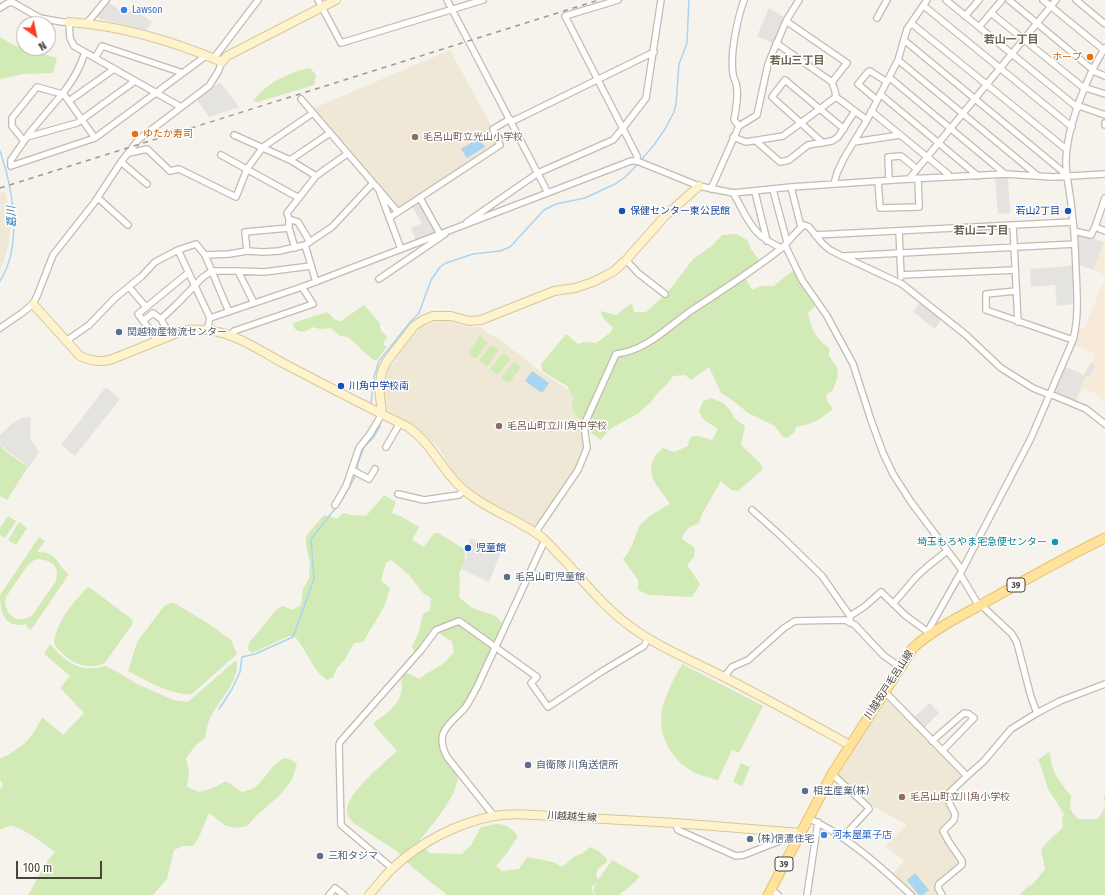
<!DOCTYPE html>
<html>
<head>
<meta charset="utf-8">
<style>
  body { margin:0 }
  #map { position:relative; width:1105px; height:895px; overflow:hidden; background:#f6f3ec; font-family:"Fira Sans Condensed",sans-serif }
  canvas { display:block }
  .north { position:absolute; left:16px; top:16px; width:40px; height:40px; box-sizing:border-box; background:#fff; border:1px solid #b7b4b0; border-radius:50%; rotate:147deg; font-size:11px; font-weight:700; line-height:16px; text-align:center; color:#4b4439 }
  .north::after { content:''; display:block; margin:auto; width:14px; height:18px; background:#fc3f1d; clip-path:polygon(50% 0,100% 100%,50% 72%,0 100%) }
  .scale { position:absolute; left:16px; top:861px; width:86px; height:18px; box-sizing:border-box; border:2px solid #4b4439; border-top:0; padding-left:5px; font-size:12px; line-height:14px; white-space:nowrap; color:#4b4439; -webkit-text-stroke:3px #fff; paint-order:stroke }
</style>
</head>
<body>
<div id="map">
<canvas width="1105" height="895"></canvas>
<div class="north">N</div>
<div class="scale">100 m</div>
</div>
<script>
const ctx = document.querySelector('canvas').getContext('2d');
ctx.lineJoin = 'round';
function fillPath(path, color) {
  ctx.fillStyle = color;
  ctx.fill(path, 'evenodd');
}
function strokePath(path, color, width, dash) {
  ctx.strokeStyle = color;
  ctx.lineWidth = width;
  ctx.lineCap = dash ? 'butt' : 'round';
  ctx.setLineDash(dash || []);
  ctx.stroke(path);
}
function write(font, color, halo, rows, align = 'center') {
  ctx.font = font + ' "Fira Sans Condensed","Noto Sans JP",sans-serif';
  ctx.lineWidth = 3;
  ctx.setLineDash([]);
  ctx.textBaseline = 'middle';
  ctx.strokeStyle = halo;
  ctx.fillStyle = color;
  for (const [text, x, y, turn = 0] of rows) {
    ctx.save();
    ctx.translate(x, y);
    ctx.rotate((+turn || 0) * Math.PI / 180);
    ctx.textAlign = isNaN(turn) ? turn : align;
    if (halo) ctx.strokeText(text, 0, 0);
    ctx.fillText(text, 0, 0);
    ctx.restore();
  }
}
fillPath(new Path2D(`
  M 1090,237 L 1105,242 L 1105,275 L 1078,264 Z
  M 1105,278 L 1105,402 L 1094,393 L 1083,388 L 1076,402 L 1054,394 L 1053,391 L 1064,367 L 1084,375 L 1096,354 L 1074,345 L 1079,328 L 1084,329 Z`), '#f7ead8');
fillPath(new Path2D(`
  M 450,50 L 492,127 L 490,130 L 497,144 L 399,209 L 312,109 Z
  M 5,191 L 11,219 L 9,242 L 4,261 L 0,271 L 0,193 Z
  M 438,321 L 453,322 L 459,325 L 469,327 L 481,327 L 487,333 L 498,338 L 540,371 L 564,387 L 572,393 L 574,408 L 583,423 L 586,446 L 576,470 L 536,528 L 480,497 L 470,489 L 453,471 L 437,446 L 428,437 L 418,428 L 388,410 L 383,398 L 383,389 L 388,370 L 407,343 L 417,331 L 423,326 Z
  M 886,699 L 961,775 L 960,779 L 943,796 L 953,813 L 952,819 L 941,830 L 959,862 L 959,864 L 937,882 L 934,889 L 939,895 L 913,895 L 891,875 L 904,861 L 885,846 L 907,825 L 873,806 L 838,776 L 868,727 L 871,724 L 879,712 L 879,708 Z`), '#efe8d6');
fillPath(new Path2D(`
  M 0,37 L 13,45 L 57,58 L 53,73 L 23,74 L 0,79 Z
  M 310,68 L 316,75 L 314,85 L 258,102 L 253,101 C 268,82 287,73 310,68 Z
  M 736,234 L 747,240 L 751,249 L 759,260 L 755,271 L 746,279 L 752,290 L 761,286 L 774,286 L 782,279 L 794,270 L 799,281 L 816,305 L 808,313 C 812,330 815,338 829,348 L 829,356 L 837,367 L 838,376 L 833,390 L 826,395 L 827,401 L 833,409 C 819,420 813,424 796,427 C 796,433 791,435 786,438 L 782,436 L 775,426 L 748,413 L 735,402 L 721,393 L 709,367 L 691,380 L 685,375 L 673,376 L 667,384 L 656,395 L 650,403 L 639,413 L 610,429 L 601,440 L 588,431 L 584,422 L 576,416 L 572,406 L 573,397 L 567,386 L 542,371 L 541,364 L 566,334 L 578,344 L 584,342 L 596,343 L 611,332 L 613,328 L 604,319 L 600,311 L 616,315 L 632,303 L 634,312 L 646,312 L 668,292 L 693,259 L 713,245 L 722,235 Z
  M 364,305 L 380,323 L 380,326 L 381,331 L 385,334 L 387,338 L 384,342 L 384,345 L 387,347 L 376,361 L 372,359 L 348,337 L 340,336 L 331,328 L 320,329 L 312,327 C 306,334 293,333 293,323 L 327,312 C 332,315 334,322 341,321 Z
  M 480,336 L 488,342 L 476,359 L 468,353 Z
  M 491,345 L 499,350 L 487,367 L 479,361 Z
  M 503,353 L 511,358 L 498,375 L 490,369 Z
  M 514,361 L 521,367 L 509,383 L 501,378 Z
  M 711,398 L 723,403 L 731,411 L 735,419 L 745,426 L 741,445 L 761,464 L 763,469 L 738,491 L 731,490 L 721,481 L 702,514 L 699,523 L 690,527 L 684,533 L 682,539 L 695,548 L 694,557 L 687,565 L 700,584 L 692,597 L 649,595 L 638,590 L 638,580 L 623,559 C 632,550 634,538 639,527 C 645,517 660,510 670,504 C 662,490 646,479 653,460 C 655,455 660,451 663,448 L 674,452 L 688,446 L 689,440 L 692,436 L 699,436 L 712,440 L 718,429 L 704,420 L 699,412 L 703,401 Z
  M 0,444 L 5,451 L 28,467 L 7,500 L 0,496 Z
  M 384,495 L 396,502 L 392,513 L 402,517 L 419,527 L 412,540 L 424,547 L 434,533 L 438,533 L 464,549 L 465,559 L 459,574 L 460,580 L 459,597 L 472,608 L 496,616 L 503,624 L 493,648 L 463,707 L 440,741 C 441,750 442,756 448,764 C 450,767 454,769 456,773 C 465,787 429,829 420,840 L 429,853 L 462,854 L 471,845 L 480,828 C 497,822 506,821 518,836 L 507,853 L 496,866 L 502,871 L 519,869 L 527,857 L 553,862 L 562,867 L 574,857 L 583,853 L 590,847 L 600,852 L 607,859 L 607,862 L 598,869 L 596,873 L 598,880 L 612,860 L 640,876 L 635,882 L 619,895 L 596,895 L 593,891 L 596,883 L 591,888 L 594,895 L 447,895 L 412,867 L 395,850 L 355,824 C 350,820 346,815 347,808 C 351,790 383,764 397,751 L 373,724 C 387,712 406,702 401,680 L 405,673 L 412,675 L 419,679 L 426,674 L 443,664 L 454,652 L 452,642 L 438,632 L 419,651 L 414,651 L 412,646 L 418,635 L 423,614 L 430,610 L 431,598 L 423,593 L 409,575 L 391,560 L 386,563 L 381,581 L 390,588 L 384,607 L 363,642 L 354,643 L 345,659 L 337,668 L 333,677 L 327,680 C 312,670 307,650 295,637 L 289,636 L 252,653 L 248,650 L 249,643 L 277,609 L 283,606 L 292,610 L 301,605 L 303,589 L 309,578 L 310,564 L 306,545 L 306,536 L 324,515 L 337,519 L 343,513 L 351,515 L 366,516 Z
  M 8,516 L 16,521 L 5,538 L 0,535 L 0,528 Z
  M 19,522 L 27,528 L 16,545 L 8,540 Z
  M 39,537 L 45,541 L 37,552 C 58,551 56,565 69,574 L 31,630 L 26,626 L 27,624 C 5,629 0,613 0,595 ZM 39,559 L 48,561 L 54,565 L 57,571 L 56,581 L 32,616 L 24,619 L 16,619 L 8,612 L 5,604 L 6,597 L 27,566 L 34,560 Z
  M 89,587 L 133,620 L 132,625 L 104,664 C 83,671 67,661 54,644 C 55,624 73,602 87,588 Z
  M 171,603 L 176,604 L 209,624 L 231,640 L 237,654 L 192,694 C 171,696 146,680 128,671 L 137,642 L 164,606 Z
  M 50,644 C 68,663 78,673 106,666 L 123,675 L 135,683 L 173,700 L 188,702 L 236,660 C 241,678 223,696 214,711 C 209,719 206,728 205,738 L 195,746 L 186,758 L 189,771 L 187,787 L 199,792 L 213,788 L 226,781 L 242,792 C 261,789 264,774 277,763 C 278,762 282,759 282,759 C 288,757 292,761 297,764 L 292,780 L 281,794 L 257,815 L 247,826 L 237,828 L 226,826 L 209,813 L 199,837 L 193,846 L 183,846 L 174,850 L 167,879 L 153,895 L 28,895 L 48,860 L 55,852 C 46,846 19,824 9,826 C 6,827 3,829 0,830 L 0,789 L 3,785 L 0,780 L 0,758 C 5,757 10,754 14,751 C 30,741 34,733 42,717 L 63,735 L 84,713 L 60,688 L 70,676 L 44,654 Z
  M 682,664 L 763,706 L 739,753 L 732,750 L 718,780 C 712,778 706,777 700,775 C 673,765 655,734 663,706 C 667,691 675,677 682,664 Z
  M 1050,752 C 1051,772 1059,781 1071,796 L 1070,809 L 1078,819 L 1098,819 L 1105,807 L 1104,796 L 1105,795 L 1105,895 L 1020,895 L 1026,888 L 1033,884 L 1045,869 L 1041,850 C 1047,841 1056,835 1063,827 L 1062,819 L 1064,814 L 1048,789 L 1040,764 L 1038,760 L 1047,753 Z
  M 741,763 L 750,767 L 742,786 L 733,782 Z`), '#d2eab5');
fillPath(new Path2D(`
  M 107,1 L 126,15 L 133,8 L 152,22 L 146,30 L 100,19 L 95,16 Z
  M 769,8 L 786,18 L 774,44 L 757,36 Z
  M 220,82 L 239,107 L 209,117 L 197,100 Z
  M 1008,176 L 1010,213 L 998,214 L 995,177 Z
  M 419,200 L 438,233 L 416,241 L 411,228 L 422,223 L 411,205 Z
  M 1079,234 L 1104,242 L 1093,270 L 1078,264 L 1077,236 Z
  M 1072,266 L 1073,304 L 1057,306 L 1055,285 L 1031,287 L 1030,269 Z
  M 921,300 L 942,318 L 935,329 L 913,312 Z
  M 1090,363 L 1095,364 L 1090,377 L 1086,376 L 1075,400 L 1056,393 L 1055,391 L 1066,367 L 1084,375 Z
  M 106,387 L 120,399 L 75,456 L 61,445 Z
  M 31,417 L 30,438 L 39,452 L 29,467 L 6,450 L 0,443 L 0,435 L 13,423 L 22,418 Z
  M 471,538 L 501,552 L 489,582 L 461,569 L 467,557 L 465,550 Z
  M 930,703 L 939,713 L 923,729 L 913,718 Z`), '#e5e3e0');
fillPath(new Path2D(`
  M 479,138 L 485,147 L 467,158 L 461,149 Z
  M 532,371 L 549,383 L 542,393 L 525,381 Z
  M 915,873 L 929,890 L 923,895 L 919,895 L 907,880 Z`), '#a9d4f2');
strokePath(new Path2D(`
  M 0,151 C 13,189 23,245 0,281
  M 641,160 L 654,145 L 665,129 L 674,112 L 676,104 L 679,64 L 687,43 L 689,0
  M 372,405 L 371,403 L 374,377 L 379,361 L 411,321 L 419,313 L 431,280 L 440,267 L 446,263 L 473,254 L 500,251 L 510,247 L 544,210 L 556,204 L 585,198 L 615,184 L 624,178 L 639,163
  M 357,471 L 358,463 L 364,447 L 373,438 L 380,426 L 379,423
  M 219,709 L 232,689 L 240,672 L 242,657 L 255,654 L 293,637 L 314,579 L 311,539 L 342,500 L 356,475`), '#a9d4f2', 1.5);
const street = new Path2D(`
  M 318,0 L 341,43 L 483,0
  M 447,0 L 548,193
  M 618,0 L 565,16 L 637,156 L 637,161
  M 946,0 L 1078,108
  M 1009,0 L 1093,70
  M 1043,0 L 1104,50
  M 1076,0 L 1105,24
  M 924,6 L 1072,127
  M 0,8 L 8,3 L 12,2 L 40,18 L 62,22 L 69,22 L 70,38 L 74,46 L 181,107
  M 991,13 L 1085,89
  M 965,16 L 979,0
  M 877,18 L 887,0
  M 786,21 L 847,63 L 832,82
  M 87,23 L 106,0
  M 911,23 L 1066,149
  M 979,27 L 1002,0
  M 904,40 L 1062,171 L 1066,176
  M 776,43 L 832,82 L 835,91 L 836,97 L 867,120
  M 85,52 C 80,69 73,80 63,93 L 95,138
  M 95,58 L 102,46 L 183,73
  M 214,58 L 258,0
  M 898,60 L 1038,176
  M 1093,71 L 1105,76
  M 890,78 L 1005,174
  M 1086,88 L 1105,94
  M 63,93 L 31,131 L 11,160 L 11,166 L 95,138 L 207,55
  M 880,94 L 978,176
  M 301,99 L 398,212
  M 877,100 L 858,84 L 868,72 L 870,71 L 887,82
  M 69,101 L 114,69
  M 1079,106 L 1105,115
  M 871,111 L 948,174 L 948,177
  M 511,122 L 654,52
  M 1105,123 L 1105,125
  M 739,126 L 734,120 C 736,108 739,95 736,83 C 735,80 733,77 733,74 C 730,53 737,20 744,0
  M 234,135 L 290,160 L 316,176
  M 27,137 L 77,123 L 135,81
  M 733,137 L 746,142 L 783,136 L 836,97
  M 24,141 L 12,126 L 12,118 L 37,87 L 62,94
  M 756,141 L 780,162 L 789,160 L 808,145 L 832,141 L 838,137 L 855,111
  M 854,142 L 900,135
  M 823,143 L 772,97 L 785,80 L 844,129
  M 129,153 L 147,149 L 170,171 L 179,169 L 236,197 L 247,169 L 263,147 L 313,113
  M 221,155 L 299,198
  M 290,160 L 330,133
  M 121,162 L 147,184
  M 909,179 L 1056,0
  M 889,180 L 888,157 L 901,156 L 917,169
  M 878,181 L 880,208 L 919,207 L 918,178
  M 834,184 L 837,173 L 844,158 L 867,120 L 898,60 L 907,29 L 927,0
  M 791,187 L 801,227
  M 711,189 L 739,126 L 757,115 L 768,64 L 786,21 L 799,0
  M 773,190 L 787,242
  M 755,192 L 767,241
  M 380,193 L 401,249
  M 733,193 C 742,207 747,223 759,234 C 765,240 773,244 781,248
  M 98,198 L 128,225
  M 420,198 L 440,234
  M 1105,198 L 1095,227 L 1105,231
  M 389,218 L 500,145 L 493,129 L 510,119
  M 289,219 L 298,222 L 310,242
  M 467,222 L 538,173 L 613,140 L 623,128 L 646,98 L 661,0
  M 1013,225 L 1018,322
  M 899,231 L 901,277
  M 1074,231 L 1091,235 L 1095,227
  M 815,235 L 1073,222
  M 305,245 L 332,227 L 373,183
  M 785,245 L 802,280 L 827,316 L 853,364 L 871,420 L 883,453 L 893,474 L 911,502 L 962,570
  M 295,248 L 289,228 L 289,219 L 287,213 L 316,176 L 347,154
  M 178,250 L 210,318
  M 247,251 L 245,232 L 289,228
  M 205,255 L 229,254 L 247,251 L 263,252 L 279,251 L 305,245 L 316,282
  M 844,256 L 1075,244
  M 626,260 L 638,273 L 665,294
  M 238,271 L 254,303
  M 901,275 L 1015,270
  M 379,279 L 445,234
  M 129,287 L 146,307
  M 1016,291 L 986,294 L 986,310 L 1073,340
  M 161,319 L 178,303 L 203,277 L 212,271 L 238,271 L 264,272 L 311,266
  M 143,321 L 153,313 L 161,319 L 170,336
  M 0,328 L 22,313 L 33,304 L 37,296 L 53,255 L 94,203 L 121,162 L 139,139 L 209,86 L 218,72 L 222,62
  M 207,330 L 210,318 L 302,287 L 631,161 L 637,161 L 699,186 L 733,193 L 791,187 L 909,179 L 1005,174 L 1053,177 L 1105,174
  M 229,336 L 234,331 L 313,304 L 302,287
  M 66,341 L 89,325 L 115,298 L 142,276 L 155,262 L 178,250 L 196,244 L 205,255 L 229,312
  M 158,341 L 138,314 L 188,273
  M 1050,394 L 1086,409 L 1105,424
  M 386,447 L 400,423
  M 352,470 L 369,479 L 375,469
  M 398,494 L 424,500 L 459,495 L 464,490
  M 335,505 L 346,486 L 359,448 L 370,434 L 382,414
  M 752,510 L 781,536 L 822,576 L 850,616 L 850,623
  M 535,533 L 578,470 L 587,448 L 584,425 L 616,354 C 646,351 669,326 692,310 C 723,290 754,270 783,247 C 790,240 796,231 804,225 L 809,227 L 822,243 L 830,250 L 842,256 L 902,284 L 966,335 L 1001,368 L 1033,388 L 1050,395
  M 960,574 L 979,606
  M 893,604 L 916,577 L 928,566 L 947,551
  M 981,605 L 1012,634 L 1017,643 L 1031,697 L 1037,713
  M 850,616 L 864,607 L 881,592 L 906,616 L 928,632
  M 928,636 L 929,629 L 960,574 L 1031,438 L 1073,340 C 1079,317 1077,294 1076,270 C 1075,251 1075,232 1072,213 C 1071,195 1066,179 1066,162 C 1066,129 1087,75 1105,48
  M 724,677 L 732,667 L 748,660 L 784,628 L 795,621 L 845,620 L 855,625 L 883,655 L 900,667
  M 885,692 L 967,776 L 984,761 L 1011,729 L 1037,713 L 1060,701 L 1105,684
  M 932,741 L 964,713 L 969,714 L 974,718 L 942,751
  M 832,774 L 868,807 L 869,809 L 843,837
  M 494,816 L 447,757 C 434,732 449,725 464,709 C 469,703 473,694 477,687 L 545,540
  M 808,818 C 846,835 881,867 911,895
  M 675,823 L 678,830 L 736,856 L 744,855 L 797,834
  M 392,868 L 341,825 L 339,745 L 340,742 L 422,649 L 436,630 L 459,621 L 537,677 L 531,683 L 548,707 L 601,672 L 639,649 L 644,646 L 648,638
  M 771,889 L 778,895
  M 329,895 L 335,888 L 344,895
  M 807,895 L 818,822
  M 942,895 L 938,888 L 939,884 L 962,865 L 962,861 L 949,842 L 943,831 L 954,820 L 955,814 L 946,796 L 967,776`);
const secondary = new Path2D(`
  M 69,22 C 122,26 173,41 222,62 L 227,56 L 336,0
  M 33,304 L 80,356 C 91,361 98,362 110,360 L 182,331 C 194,329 206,329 218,332 C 238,336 263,352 281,362 C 323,384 365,406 408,427 C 434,445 441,471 464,490 C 488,511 519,519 544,539 C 551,546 558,554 565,561 C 586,584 606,609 631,627 C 660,648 693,661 724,677 C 767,699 808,722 850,745
  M 382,414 L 379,388 L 382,371 L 387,361 L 414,326 L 423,320 L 433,316 L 451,316 L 469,321 L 481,320 L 554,291 L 575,288 L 593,282 L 605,276 L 614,271 L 626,260 L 665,216 L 699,186
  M 369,895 C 377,886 385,875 394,867 C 421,842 457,823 494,816 C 507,814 521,814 534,815 L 675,823 L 801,833`);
const primary = new Path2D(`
  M 768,895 L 832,774 L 913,648 C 934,629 961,616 986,602 C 1025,580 1064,558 1105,538`);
strokePath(street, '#c2bbae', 8);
strokePath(secondary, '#d6c79b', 10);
strokePath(primary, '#e6c16a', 11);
strokePath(street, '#fff', 5.5);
strokePath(secondary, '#fff3cd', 8);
strokePath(primary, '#ffe39c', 9);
strokePath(new Path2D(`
  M 0,188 L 599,0`), '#9a9a9a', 1.5, [5, 5]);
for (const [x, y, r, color] of [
  [124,10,4,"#3f7fe0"],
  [1090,57,4,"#e8710a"],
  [135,134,4,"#e8710a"],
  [415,137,4,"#8d6e63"],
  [622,211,4,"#1a4fb4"],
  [1068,211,4,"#1a4fb4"],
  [119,332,4,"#5c6f8a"],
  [341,386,4,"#1a4fb4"],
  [499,426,4,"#8d6e63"],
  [1055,542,4,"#0f9aa8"],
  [468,548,4,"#1a4fb4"],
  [507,577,4,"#5c6f8a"],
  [528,765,4,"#5c6f8a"],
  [805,791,4,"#5c6f8a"],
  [902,797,4,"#8d6e63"],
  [824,835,4,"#3f7fe0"],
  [750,839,4,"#5c6f8a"],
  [320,856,4,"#5c6f8a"]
]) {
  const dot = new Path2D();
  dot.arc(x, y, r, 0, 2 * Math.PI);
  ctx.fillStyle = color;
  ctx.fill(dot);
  strokePath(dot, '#fff', 1.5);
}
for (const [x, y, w] of [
  [1016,585,18],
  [784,864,18]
]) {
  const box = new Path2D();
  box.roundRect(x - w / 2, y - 7, w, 14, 3);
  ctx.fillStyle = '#fff';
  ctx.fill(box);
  strokePath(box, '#4b4439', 1);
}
write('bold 9px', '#4b4439', null, [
  ["39",1016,585],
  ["39",784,864]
]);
write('10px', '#366cbe', '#fff', [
  ["Lawson",132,10],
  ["河本屋菓子店",832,835]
], 'left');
write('10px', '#c56008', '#fff', [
  ["ホープ",1082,57],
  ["ゆたか寿司",143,134,"left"]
], 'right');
write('10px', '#785e54', '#fff', [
  ["毛呂山町立光山小学校",423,137],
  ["毛呂山町立川角中学校",507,426],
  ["毛呂山町立川角小学校",910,797]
], 'left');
write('10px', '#164399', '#fff', [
  ["保健センター東公民館",630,211],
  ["若山2丁目",1060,211,"right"],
  ["川角中学校南",349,386],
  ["児童館",476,548]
], 'left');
write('10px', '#4e5e75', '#fff', [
  ["関越物産物流センター",127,332],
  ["毛呂山町児童館",515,577],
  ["自衛隊 川角送信所",536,765],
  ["相生産業(株)",813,791],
  ["(株)信濃住宅",758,839],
  ["三和タジマ",328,856]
], 'left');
write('10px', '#0d838f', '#fff', [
  ["埼玉もろやま宅急便センター",1047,542]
], 'right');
write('10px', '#4b4439', '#fff', [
  ["川越坂戸毛呂山線",889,685,-57],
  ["川越越生線",572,817,3]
]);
write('bold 11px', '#6e6250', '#fff', [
  ["若山一丁目",1011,40],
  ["若山三丁目",797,61],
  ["若山二丁目",981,231]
]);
write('italic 11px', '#2e7ab2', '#fff', [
  ["葛川",12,217,-93]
]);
</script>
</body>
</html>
